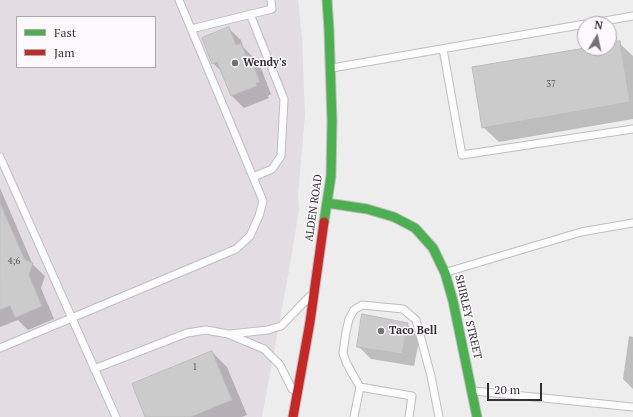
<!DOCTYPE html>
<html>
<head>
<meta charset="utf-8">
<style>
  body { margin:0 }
  #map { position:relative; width:633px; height:417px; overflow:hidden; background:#ededed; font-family:"PT Serif",serif }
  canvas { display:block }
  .legend { position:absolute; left:16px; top:16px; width:140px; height:52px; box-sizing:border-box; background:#fcf9fc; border:1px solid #aba9ab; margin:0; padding:5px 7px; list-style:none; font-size:12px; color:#323132 }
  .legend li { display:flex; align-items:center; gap:8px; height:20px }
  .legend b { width:20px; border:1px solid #aba9ab }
  .north { position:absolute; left:577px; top:16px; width:40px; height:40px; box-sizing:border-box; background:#fcf9fc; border:1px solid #aba9ab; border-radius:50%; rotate:9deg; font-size:11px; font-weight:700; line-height:16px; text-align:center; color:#323132 }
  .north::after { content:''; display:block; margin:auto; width:14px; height:18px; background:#737373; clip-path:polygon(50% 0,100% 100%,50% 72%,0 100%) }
  .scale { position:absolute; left:487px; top:383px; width:55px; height:18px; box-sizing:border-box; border:2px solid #323132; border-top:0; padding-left:5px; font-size:12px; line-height:14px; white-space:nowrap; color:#323132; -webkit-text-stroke:3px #fcf9fc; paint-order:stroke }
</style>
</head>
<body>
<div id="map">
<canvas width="633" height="417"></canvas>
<ul class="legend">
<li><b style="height:5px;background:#4caf50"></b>Fast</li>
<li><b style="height:5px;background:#c62828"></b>Jam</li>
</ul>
<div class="north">N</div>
<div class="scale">20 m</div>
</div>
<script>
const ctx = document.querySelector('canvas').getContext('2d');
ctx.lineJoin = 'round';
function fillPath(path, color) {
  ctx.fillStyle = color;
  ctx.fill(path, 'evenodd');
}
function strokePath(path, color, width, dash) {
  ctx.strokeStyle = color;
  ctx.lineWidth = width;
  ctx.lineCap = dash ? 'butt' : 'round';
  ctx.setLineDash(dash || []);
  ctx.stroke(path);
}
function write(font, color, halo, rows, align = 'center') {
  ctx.font = font + ' "PT Serif",serif';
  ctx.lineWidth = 3;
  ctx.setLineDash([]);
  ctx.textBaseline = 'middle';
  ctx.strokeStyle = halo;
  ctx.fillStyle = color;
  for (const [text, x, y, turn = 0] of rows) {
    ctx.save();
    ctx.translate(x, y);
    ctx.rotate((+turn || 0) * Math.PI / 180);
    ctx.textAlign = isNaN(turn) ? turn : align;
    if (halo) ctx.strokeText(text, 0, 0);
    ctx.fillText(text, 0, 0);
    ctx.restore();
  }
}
fillPath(new Path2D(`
  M 0,0 L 298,0 L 302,37 L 305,115 L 298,195 L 299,210 L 291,259 L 262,417 L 0,417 ZM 17,17 L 155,17 L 155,67 L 17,67 Z`), '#e1dde1');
fillPath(new Path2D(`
  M 228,28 L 241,40 L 243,47 L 253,57 L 256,63 L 261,68 L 271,94 L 268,96 L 269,98 L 244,108 L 232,96 L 222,72 L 213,63 Z
  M 619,43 L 633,56 L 633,119 L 499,142 L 483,127 L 588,48 L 609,48 L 609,44 Z
  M 0,188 L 33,265 L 45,276 L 41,288 L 54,319 L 28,330 L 18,320 L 0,327 Z
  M 407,324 L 420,336 L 414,366 L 371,359 L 358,346 Z
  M 629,336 L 633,337 L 633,389 L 623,379 Z
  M 212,352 L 227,367 L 247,415 L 242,417 L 147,417 Z`), '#0003');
const building = new Path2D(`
  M 229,27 L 236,45 L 241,43 L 246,56 L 249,55 L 260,82 L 256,83 L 257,86 L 231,96 L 217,62 L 212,64 L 202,38 Z
  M 620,41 L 630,102 L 482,128 L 472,67 L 585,48 L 609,48 L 609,43 Z
  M 0,203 L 25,260 L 33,263 L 29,275 L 42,306 L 15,318 L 10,306 L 0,310 Z
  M 362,314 L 408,323 L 402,354 L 357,347 Z
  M 212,351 L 232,400 L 191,417 L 145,417 L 132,384 Z`);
fillPath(building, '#cbcbcb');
strokePath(building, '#bcbbbc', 1);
const lane = new Path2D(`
  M 250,14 L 284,99 L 281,156 L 272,169 L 253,177
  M 588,24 L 633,16
  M 191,29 L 272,9 L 271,0
  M 443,49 L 462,155 L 633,129
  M 332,68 L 585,24
  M 0,157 L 116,417
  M 447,272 L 581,232 L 633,223
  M 230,334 L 268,330 L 281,326 L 309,297
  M 0,348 L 236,249 L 250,236 L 259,216 L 263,201 L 179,0
  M 94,369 L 187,333 L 206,330 L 228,334 L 264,349 L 280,365 L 292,389
  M 360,387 L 353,375 L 346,362 L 343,353 L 346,332 L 349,319 L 354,310 L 362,305 L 403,309 L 416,320 L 431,376 L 439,417
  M 474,391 L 633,407
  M 354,417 L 360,387 L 412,396 L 409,417`);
const fast = new Path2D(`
  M 327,203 L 367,209 L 394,217 L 415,228 L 433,248 L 445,273 L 453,301 L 477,417
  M 324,222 L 331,176 L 332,121 L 329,30 L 327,0`);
const jam = new Path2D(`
  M 293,417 L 310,322 L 324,222`);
strokePath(lane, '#bfbebf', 9);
strokePath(fast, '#bfbebf', 11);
strokePath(jam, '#bfbebf', 11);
strokePath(lane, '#fcfcfc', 7);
strokePath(fast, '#4caf50', 9);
strokePath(jam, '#c62828', 9);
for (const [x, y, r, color] of [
  [235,63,4,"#737373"],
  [381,331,4,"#737373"]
]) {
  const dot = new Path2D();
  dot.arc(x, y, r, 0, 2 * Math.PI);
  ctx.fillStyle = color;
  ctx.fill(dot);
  strokePath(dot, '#fcf9fc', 1.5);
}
write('9px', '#585858', null, [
  ["37",551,84],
  ["4;6",14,261],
  ["1",195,367]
]);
write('bold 11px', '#323132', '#fcf9fc', [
  ["Wendy's",243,63],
  ["Taco Bell",389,331]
], 'left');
write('11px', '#323132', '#fcf9fc', [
  ["ALDEN ROAD",314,208,-82],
  ["SHIRLEY STREET",468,317,77]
]);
</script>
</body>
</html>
